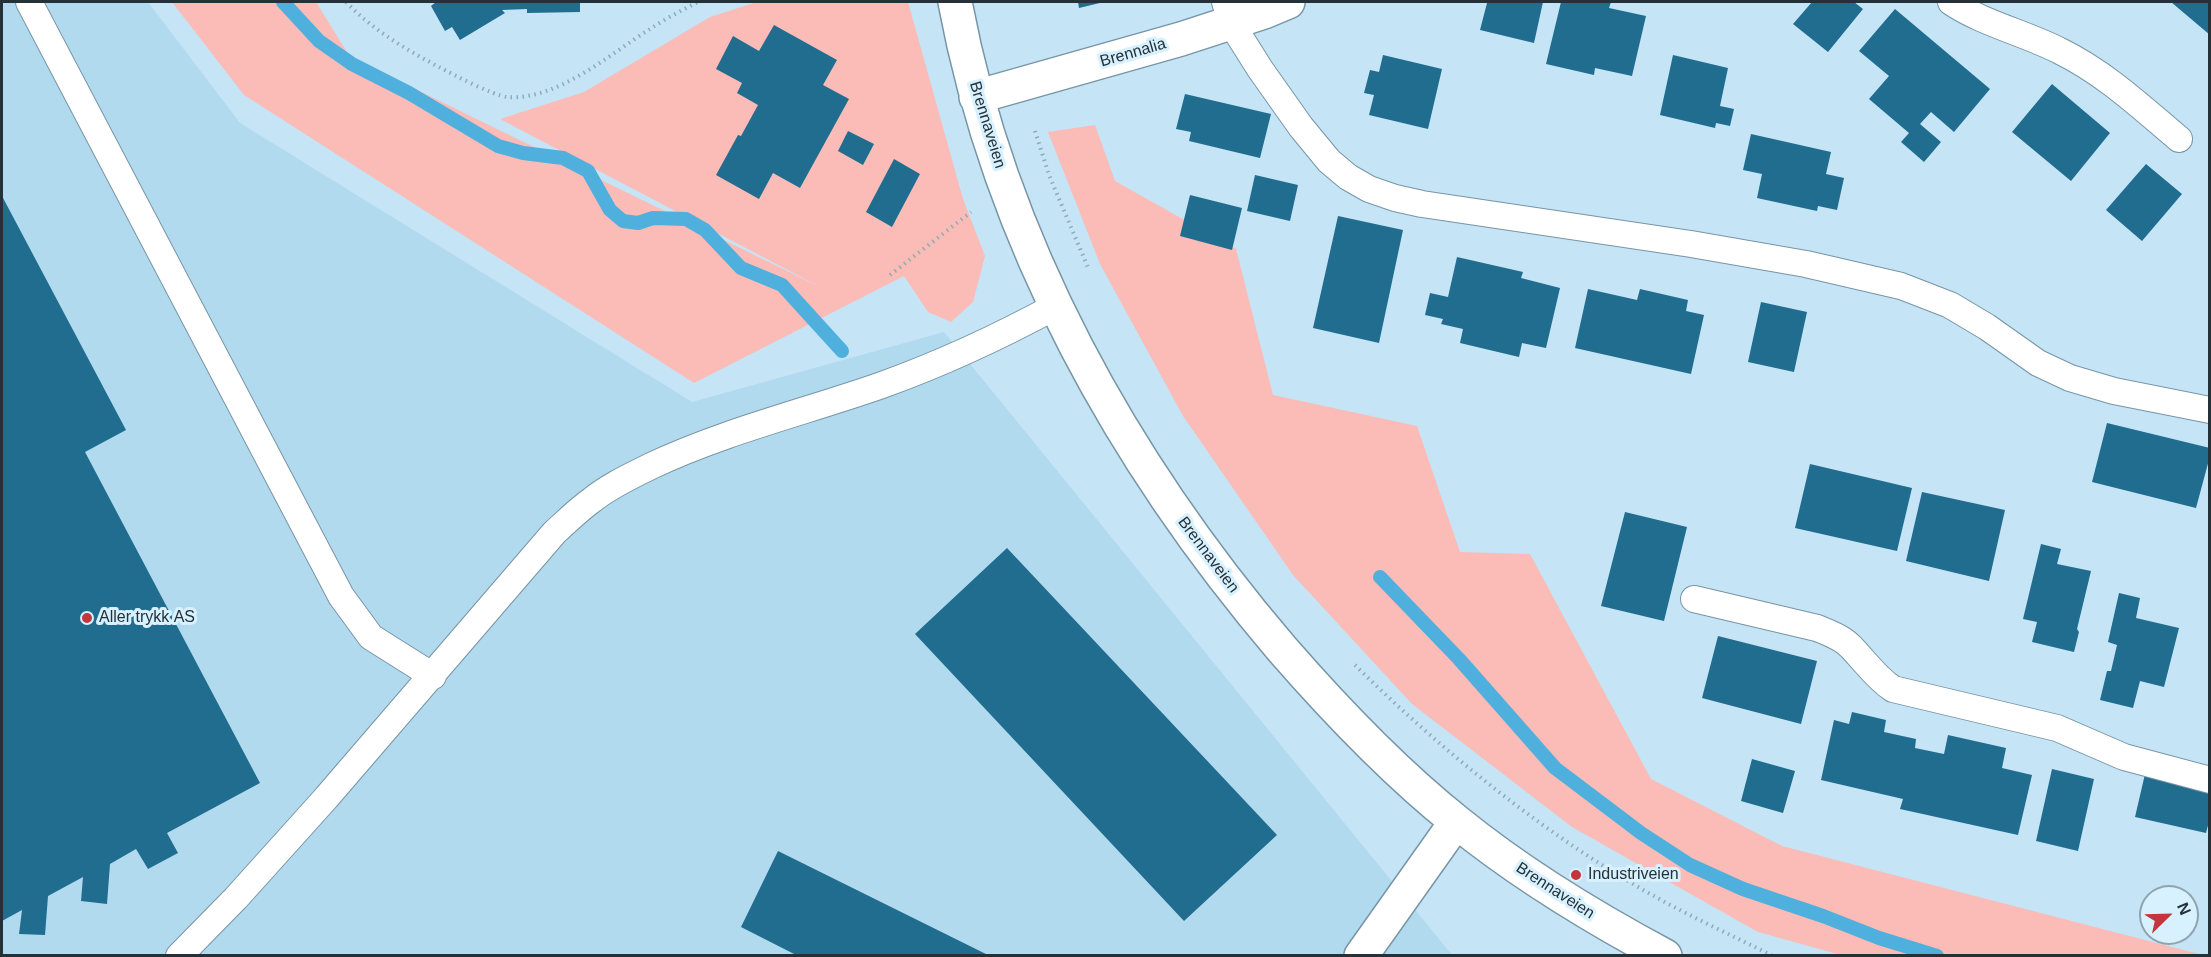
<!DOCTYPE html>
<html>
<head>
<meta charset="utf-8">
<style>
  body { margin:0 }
  #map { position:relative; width:2211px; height:957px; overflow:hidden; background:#c5e4f6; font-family:Helvetica,sans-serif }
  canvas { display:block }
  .frame { position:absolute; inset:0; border:3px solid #253138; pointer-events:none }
  .north { position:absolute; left:2139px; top:885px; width:60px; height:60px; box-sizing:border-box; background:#d7f1ff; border:2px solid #90a4af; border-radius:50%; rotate:67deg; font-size:16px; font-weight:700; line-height:24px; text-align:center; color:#253138 }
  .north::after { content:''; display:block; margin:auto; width:21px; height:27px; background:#c5353b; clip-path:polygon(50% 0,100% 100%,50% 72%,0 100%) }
</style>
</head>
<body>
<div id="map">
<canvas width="2211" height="957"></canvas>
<div class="frame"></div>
<div class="north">N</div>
</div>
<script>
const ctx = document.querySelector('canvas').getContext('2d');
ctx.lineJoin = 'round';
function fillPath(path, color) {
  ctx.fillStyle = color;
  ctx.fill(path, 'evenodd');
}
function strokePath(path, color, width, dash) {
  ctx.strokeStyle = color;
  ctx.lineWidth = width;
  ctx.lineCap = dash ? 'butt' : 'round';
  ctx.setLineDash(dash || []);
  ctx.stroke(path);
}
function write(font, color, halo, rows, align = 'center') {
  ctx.font = font + ' Helvetica,sans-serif';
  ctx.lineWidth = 6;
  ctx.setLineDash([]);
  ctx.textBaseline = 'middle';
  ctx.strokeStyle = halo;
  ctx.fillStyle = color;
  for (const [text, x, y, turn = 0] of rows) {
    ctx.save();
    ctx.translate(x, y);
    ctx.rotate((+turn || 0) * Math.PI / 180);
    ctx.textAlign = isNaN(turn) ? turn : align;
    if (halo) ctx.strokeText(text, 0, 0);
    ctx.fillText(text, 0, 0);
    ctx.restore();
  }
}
fillPath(new Path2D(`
  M 2,2 L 148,2 L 240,123 L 692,402 L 944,332 L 1452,955 L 2,956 Z`), '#b2daef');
fillPath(new Path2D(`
  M 172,2 L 316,2 L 350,57 L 822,288 L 500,119 L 584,92 L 710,17 L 757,2 L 908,2 L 963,199 L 985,256 L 973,302 L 951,322 L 928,312 L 904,276 L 694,383 L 244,95 Z
  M 1095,125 L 1115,181 L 1236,249 L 1273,395 L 1417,426 L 1460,552 L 1530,554 L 1651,779 L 1782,846 L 2203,955 L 1841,955 L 1758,932 L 1572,827 L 1412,704 L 1293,575 L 1183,416 L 1100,264 L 1048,132 Z`), '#fbbcb7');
strokePath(new Path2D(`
  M 283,2 L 319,41 L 352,64 L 409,93 L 498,146 L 523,153 L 563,158 L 588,171 L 610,210 L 623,221 L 638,223 L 653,218 L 686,219 L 705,230 L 741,268 L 782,285 L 842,351
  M 1380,577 L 1459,659 L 1555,768 L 1641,833 L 1690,865 L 1743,889 L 1823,916 L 1879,938 L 1937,956`), '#4fafdd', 14);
fillPath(new Path2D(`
  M 436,2 L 580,2 L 580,12 L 527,13 L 527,9 L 502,10 L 505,13 L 460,40 L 452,27 L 445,31 L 431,6 Z
  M 1078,2 L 1104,2 L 1079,8 Z
  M 1482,2 L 1543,2 L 1534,43 L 1480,30 L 1487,3 Z
  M 1561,2 L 1611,2 L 1609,8 L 1646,16 L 1632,76 L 1595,68 L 1594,75 L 1546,64 Z
  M 1812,2 L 1854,2 L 1863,9 L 1828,52 L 1793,24 Z
  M 2171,2 L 2210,2 L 2210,35 Z
  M 1895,9 L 1990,89 L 1954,132 L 1931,112 L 1920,124 L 1941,142 L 1924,162 L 1901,142 L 1909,133 L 1869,99 L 1889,76 L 1859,51 Z
  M 774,25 L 837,60 L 823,85 L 849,99 L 800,188 L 773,173 L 759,199 L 716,175 L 738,135 L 741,136 L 758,105 L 737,93 L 742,83 L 716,69 L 733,36 L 759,51 Z
  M 1383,55 L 1442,69 L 1428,129 L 1369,115 L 1374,95 L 1364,93 L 1370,70 L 1379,72 Z
  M 1673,55 L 1728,68 L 1720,106 L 1734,109 L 1730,126 L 1716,123 L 1715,128 L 1660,115 Z
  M 2052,84 L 2110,133 L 2071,181 L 2012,132 Z
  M 1185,94 L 1271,114 L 1260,158 L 1189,141 L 1191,132 L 1176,129 Z
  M 848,131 L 874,144 L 863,165 L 838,151 Z
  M 1751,134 L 1831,152 L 1826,174 L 1844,178 L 1837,210 L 1818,206 L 1817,211 L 1757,198 L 1762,174 L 1743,170 Z
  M 894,159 L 920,174 L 892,227 L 866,212 Z
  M 2146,164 L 2182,194 L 2142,241 L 2106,210 Z
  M 1255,175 L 1298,185 L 1290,221 L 1247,211 Z
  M 1190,195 L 1242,208 L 1232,250 L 1180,236 Z
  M 2,196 L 126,430 L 85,452 L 260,783 L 167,833 L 178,853 L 148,869 L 136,849 L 110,864 L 107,904 L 81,901 L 83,877 L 48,896 L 45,935 L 19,934 L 22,910 L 2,921 Z
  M 1338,216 L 1403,230 L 1379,343 L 1313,328 Z
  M 1457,257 L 1523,272 L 1521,278 L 1560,288 L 1546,348 L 1522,343 L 1519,357 L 1460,343 L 1463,329 L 1441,324 L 1443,319 L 1425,315 L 1430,293 L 1448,297 Z
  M 1588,289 L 1637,300 L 1640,289 L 1688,300 L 1686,311 L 1704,315 L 1691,374 L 1575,348 Z
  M 1761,302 L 1807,312 L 1794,372 L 1748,362 Z
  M 2107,423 L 2210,448 L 2210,456 L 2196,508 L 2092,482 Z
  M 1810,464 L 1912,488 L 1897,551 L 1795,528 Z
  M 1922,492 L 2005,510 L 1989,581 L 1906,561 Z
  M 1625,512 L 1687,527 L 1664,621 L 1601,606 Z
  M 2041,544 L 2061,549 L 2057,564 L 2091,571 L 2077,629 L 2079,632 L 2074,652 L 2032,642 L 2037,622 L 2023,619 Z
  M 1007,548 L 1277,835 L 1184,921 L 915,634 Z
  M 2119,593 L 2140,598 L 2136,618 L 2179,628 L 2164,687 L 2140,681 L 2133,708 L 2100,700 L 2107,671 L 2111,671 L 2117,645 L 2108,642 Z
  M 1718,636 L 1817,661 L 1801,724 L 1702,698 Z
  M 1852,712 L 1886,720 L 1884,732 L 1916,739 L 1915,748 L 1944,754 L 1948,735 L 2006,748 L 2002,768 L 2032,775 L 2018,835 L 1900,809 L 1903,799 L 1821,780 L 1834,720 L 1849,724 Z
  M 1752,759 L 1795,771 L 1783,813 L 1741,801 Z
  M 2052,769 L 2094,779 L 2078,851 L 2036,841 Z
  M 2145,774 L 2210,789 L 2210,818 L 2206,833 L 2135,817 Z
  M 778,851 L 990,956 L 798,956 L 741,927 Z`), '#206d8f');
const service = new Path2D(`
  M 29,2 L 341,596 L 371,637 L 433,676
  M 1225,2 L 1231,23 L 1260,69 L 1301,127 L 1329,161 L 1348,177 L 1369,189 L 1395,198 L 1422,204 L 1691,244 L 1806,264 L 1901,286 L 1950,305 L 1987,327 L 2038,363 L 2070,378 L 2114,391 L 2210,410
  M 1951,2 C 1984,24 2025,33 2060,51 C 2105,73 2141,107 2179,139
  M 1694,599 L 1817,628 C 1829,633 1841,637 1850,646 C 1865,661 1875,677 1893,689 L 2057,728 L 2124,757 L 2210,780
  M 179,956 L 236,898 L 326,798 L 554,533 C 566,522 578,510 592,500 C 609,486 631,476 651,466 C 725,431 805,412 882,385 C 943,363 999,337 1056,306`);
const minor = new Path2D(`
  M 955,2 C 1000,243 1124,464 1282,649 C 1336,711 1393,771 1457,822 C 1521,874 1592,917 1665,956
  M 976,97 L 1181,39 L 1264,12 L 1288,2
  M 1361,956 L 1456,822`);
strokePath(service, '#7795a5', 28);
strokePath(minor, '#7795a5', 36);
strokePath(new Path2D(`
  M 346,2 C 373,30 405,49 439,67 C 454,75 492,95 507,97 C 557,101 610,54 650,29 C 665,19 682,10 698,2
  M 1035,131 L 1049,175 L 1089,270
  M 890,275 L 971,212
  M 1355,665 C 1448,757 1561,848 1678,909 C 1709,925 1741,940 1773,956`), '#90a9b7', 4, [1.5, 4.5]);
strokePath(service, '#fff', 26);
strokePath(minor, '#fff', 33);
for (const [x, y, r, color] of [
  [87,618,6,"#c5353b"],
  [1576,875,6,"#c5353b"]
]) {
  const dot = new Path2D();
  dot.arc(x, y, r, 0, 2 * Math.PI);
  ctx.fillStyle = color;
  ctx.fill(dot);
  strokePath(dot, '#d7f1ff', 2);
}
write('16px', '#253138', '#d7f1ff', [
  ["Brennalia",1133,53,-16],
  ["Brennaveien",987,125,73],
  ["Brennaveien",1208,555,53],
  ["Brennaveien",1555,891,33]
]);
write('16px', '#253138', '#d7f1ff', [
  ["Aller trykk AS",99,618],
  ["Industriveien",1588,875]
], 'left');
</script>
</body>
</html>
